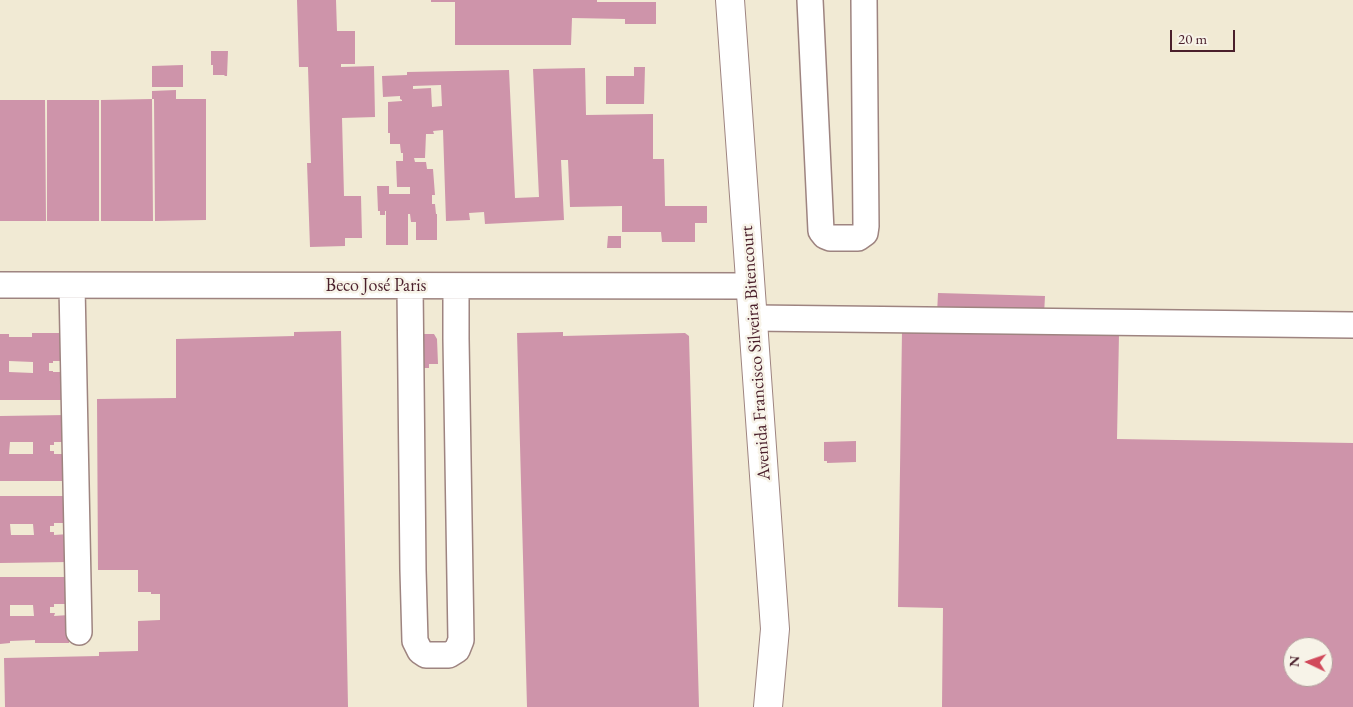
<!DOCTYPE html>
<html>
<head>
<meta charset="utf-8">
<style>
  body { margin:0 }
  #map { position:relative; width:1353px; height:707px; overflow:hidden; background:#f1ead4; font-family:"EB Garamond",serif }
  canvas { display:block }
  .north { position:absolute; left:1283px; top:637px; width:50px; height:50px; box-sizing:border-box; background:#f7f3e8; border:1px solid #b29e9c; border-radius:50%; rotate:273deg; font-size:14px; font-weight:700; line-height:20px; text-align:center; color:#4a1f2b }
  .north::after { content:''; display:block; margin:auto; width:18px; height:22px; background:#d1495b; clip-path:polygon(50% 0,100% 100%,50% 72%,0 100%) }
  .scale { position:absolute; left:1170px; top:30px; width:65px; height:22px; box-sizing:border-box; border:2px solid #4a1f2b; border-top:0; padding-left:6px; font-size:15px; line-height:18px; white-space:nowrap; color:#4a1f2b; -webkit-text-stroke:4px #f7f3e8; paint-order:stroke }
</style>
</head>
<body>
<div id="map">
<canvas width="1353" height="707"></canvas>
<div class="north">N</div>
<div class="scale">20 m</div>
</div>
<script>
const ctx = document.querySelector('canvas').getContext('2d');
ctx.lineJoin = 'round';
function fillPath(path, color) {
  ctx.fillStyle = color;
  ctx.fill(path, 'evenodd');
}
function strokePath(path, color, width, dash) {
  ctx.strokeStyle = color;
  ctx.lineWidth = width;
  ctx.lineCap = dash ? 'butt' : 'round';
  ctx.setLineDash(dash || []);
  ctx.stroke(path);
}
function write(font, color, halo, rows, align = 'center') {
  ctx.font = font + ' "EB Garamond",serif';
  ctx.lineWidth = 5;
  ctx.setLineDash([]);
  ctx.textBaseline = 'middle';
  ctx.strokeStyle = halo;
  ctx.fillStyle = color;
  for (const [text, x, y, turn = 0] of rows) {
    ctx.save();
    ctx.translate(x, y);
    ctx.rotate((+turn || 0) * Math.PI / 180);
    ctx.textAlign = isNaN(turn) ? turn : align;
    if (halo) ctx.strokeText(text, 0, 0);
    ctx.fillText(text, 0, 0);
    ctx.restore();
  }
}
fillPath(new Path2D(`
  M 297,0 L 336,0 L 337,31 L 355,31 L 355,64 L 341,64 L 341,67 L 374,66 L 375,117 L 342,118 L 344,196 L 361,196 L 362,238 L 345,238 L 345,246 L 310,247 L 307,163 L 311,163 L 308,67 L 299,67 Z
  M 431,0 L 597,0 L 597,2 L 656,2 L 656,24 L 625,24 L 625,19 L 572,18 L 571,45 L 455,45 L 455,2 L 431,2 Z
  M 211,51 L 228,51 L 227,76 L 225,76 L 224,75 L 213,75 L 213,65 L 211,65 Z
  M 183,65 L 183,87 L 152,87 L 152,66 Z
  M 634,67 L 645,67 L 644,104 L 606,104 L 606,76 L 634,76 Z
  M 585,68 L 586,115 L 653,114 L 653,159 L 664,159 L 665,206 L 707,206 L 707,223 L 695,223 L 695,242 L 662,242 L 661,232 L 622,232 L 622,206 L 570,207 L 568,160 L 561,160 L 564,220 L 485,224 L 484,212 L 469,213 L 470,220 L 446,221 L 443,130 L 433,131 L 434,134 L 426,134 L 425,158 L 414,158 L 415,162 L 426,162 L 427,169 L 433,169 L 435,195 L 432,195 L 432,204 L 435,204 L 436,214 L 437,214 L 437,240 L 416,240 L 416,222 L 411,222 L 410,214 L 408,214 L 408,245 L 386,245 L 386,211 L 385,211 L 385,215 L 380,215 L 380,211 L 378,211 L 377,186 L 389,186 L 389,194 L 410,194 L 410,187 L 397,187 L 396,161 L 403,161 L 403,153 L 401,153 L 400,144 L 390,144 L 390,133 L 388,133 L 388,102 L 402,101 L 402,100 L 400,99 L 400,96 L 383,97 L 382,76 L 407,75 L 407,72 L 509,70 L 515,198 L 539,197 L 533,69 ZM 441,85 L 442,106 L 432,107 L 431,88 L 413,89 L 413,86 Z
  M 176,90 L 176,99 L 206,99 L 206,220 L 155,221 L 154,99 L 152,99 L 153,221 L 101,221 L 101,100 L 152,99 L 152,91 Z
  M 0,100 L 45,100 L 46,221 L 0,221 Z
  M 47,100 L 99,100 L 99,221 L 47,221 Z
  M 608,236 L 621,236 L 621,248 L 607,248 Z
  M 938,293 L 1045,296 L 1044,315 L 937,314 Z
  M 341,331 L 348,707 L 5,707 L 4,658 L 99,656 L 99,652 L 138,651 L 138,621 L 160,620 L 160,594 L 151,594 L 151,592 L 138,592 L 138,570 L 98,570 L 97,399 L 176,398 L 176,339 L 294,336 L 294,332 Z
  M 902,331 L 1119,334 L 1117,439 L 1353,443 L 1353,707 L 942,707 L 943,608 L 898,607 ZM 1293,647 L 1323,647 L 1323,677 L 1293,677 Z
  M 563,332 L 563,336 L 685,333 L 689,336 L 699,707 L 527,707 L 517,333 Z
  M 32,333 L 67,333 L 67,361 L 53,361 L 53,363 L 49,363 L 49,371 L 53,371 L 53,372 L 68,372 L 68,400 L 0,400 L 0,334 L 9,334 L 9,337 L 32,337 ZM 9,361 L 33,362 L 33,373 L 9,372 Z
  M 422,334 L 434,334 L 437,339 L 438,364 L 429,364 L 429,368 L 421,368 Z
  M 67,415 L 68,442 L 54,442 L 54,445 L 50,445 L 50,451 L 54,451 L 54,454 L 68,454 L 68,481 L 0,481 L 0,416 ZM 10,442 L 33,442 L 33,454 L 9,454 Z
  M 856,441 L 856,462 L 827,463 L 827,461 L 824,461 L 824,442 Z
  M 0,496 L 68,496 L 69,523 L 54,523 L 54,526 L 50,526 L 50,532 L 54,532 L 54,535 L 69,534 L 69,562 L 0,563 ZM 10,524 L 33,524 L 34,535 L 11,535 Z
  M 0,577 L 69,577 L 69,604 L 54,604 L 54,607 L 50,607 L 50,613 L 55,613 L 54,616 L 69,615 L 69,643 L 35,643 L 35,640 L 10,641 L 10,643 L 0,644 ZM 10,605 L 33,605 L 34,616 L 10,616 Z`), '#ce94aa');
const minor = new Path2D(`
  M 810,0 L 821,231 L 825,236 L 830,238 L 858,238 L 865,233 L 866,226 L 864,0
  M 0,285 L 751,286
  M 72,286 L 79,632
  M 410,286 L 413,570 L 415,641 L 420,651 L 426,655 L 449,655 L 457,650 L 461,640 L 456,339 L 456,286
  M 753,318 L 1353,325`);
const major = new Path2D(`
  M 730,0 L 775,629 L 768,707`);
strokePath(minor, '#9e8480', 28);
strokePath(major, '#9e8480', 30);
strokePath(minor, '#fff', 25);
strokePath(major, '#fff', 28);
write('18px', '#4a1f2b', '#f7f3e8', [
  ["Beco José Paris",376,286],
  ["Avenida Francisco Silveira Bitencourt",756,353,-94]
]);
</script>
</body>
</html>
